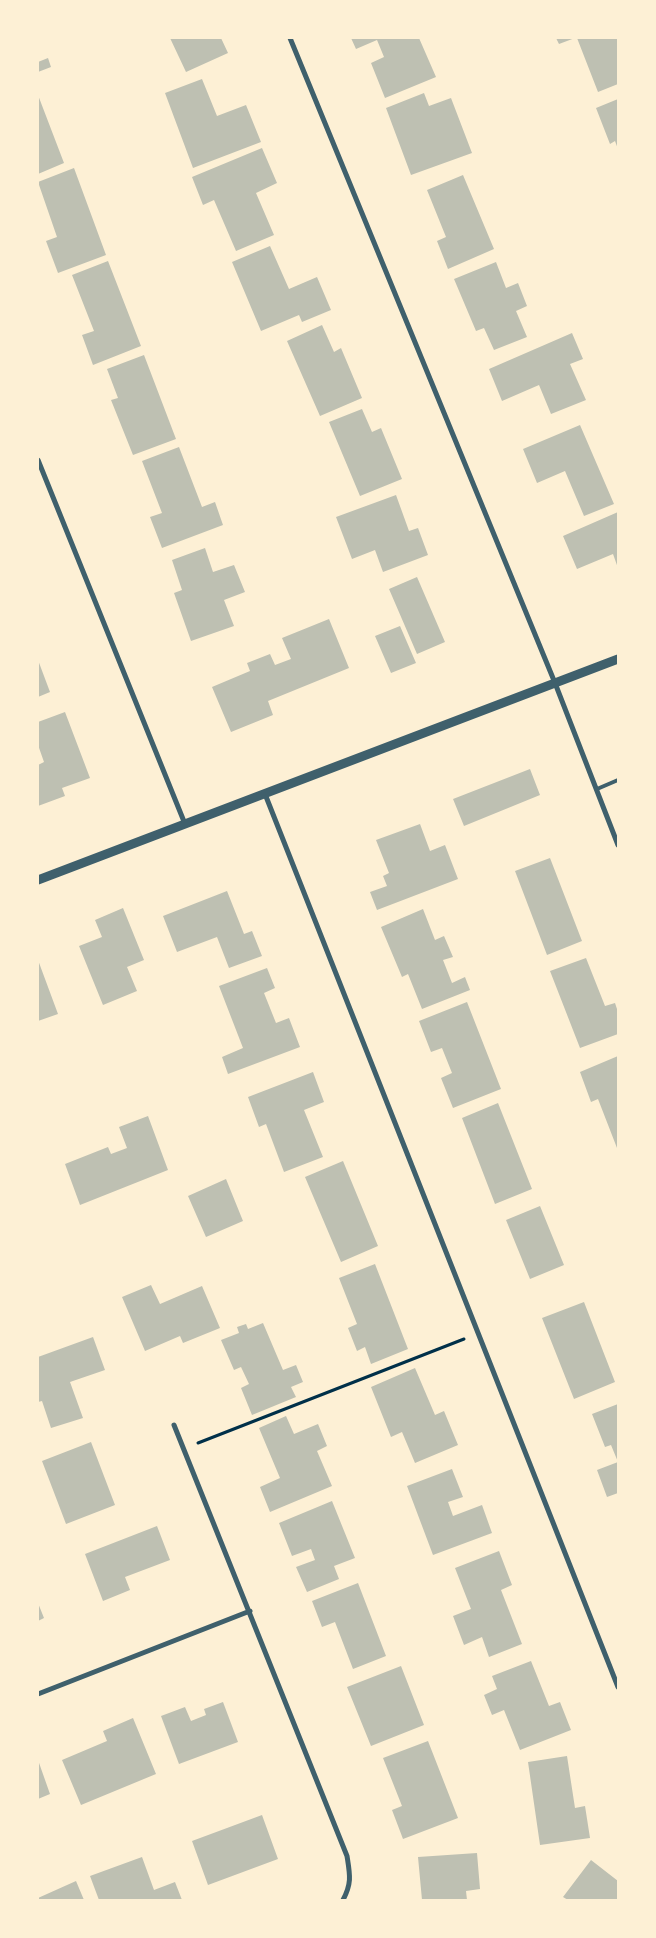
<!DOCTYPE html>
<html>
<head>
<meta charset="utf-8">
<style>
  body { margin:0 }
  #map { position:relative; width:656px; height:1938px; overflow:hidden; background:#fdf0d5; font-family:"Public Sans",sans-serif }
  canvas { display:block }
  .frame { position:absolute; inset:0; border:39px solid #fdf0d5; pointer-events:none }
</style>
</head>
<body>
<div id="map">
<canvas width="656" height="1938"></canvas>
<div class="frame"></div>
</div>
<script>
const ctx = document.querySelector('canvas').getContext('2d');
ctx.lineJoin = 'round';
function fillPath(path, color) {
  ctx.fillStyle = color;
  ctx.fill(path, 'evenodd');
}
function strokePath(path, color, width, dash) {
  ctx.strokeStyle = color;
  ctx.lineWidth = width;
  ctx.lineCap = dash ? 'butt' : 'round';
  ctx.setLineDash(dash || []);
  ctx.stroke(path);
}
fillPath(new Path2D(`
  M 170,38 L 221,38 L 228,53 L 186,72 Z
  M 351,38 L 419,38 L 436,77 L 385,98 L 371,63 L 384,57 L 377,40 L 356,49 Z
  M 556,38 L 575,38 L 559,44 Z
  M 577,38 L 618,38 L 618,84 L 598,92 Z
  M 48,58 L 51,67 L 38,72 L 38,62 Z
  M 202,79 L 217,116 L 246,105 L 261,142 L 193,168 L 165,93 Z
  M 424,93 L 429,106 L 451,98 L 472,153 L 411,175 L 386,108 Z
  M 38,95 L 64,163 L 38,174 Z
  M 618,99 L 618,149 L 615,141 L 610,144 L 596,108 Z
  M 262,148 L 277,183 L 256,193 L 274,235 L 236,251 L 214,200 L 203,205 L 192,177 Z
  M 74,168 L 106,255 L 58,273 L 46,241 L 57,237 L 38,182 Z
  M 463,175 L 494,249 L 448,269 L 437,241 L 446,237 L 427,190 Z
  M 270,246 L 289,289 L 317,277 L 331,310 L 302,322 L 299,315 L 261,331 L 232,262 Z
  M 108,261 L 141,346 L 93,365 L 82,335 L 94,331 L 72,275 Z
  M 496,262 L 506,288 L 518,283 L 527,306 L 516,311 L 527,337 L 494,350 L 484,328 L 476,331 L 454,279 Z
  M 322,325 L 334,352 L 341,348 L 362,398 L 320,416 L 287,341 Z
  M 572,333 L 583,359 L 570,364 L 586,400 L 551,414 L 539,385 L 502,401 L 489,369 Z
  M 144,355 L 176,439 L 133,455 L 111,400 L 118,398 L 107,369 Z
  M 362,409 L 372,432 L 381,428 L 402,479 L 360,496 L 329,422 Z
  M 580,425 L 614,504 L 584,516 L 565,471 L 537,483 L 523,449 Z
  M 179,447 L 202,507 L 215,502 L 223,525 L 162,548 L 150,517 L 162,513 L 142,461 Z
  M 396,495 L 409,531 L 418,528 L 428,555 L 383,572 L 375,550 L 352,559 L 336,517 Z
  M 618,512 L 618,568 L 613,554 L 577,569 L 563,536 Z
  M 205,548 L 213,572 L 234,565 L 245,592 L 224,600 L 234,626 L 191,641 L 174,593 L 182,590 L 172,560 Z
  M 417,577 L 445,642 L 417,654 L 389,589 Z
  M 329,619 L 349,668 L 268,701 L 273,715 L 231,732 L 212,687 L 250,671 L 247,663 L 270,654 L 275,665 L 291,659 L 282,638 Z
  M 400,626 L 416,663 L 391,673 L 375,636 Z
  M 38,660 L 50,692 L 38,697 Z
  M 65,712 L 90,778 L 62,788 L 65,796 L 38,806 L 38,765 L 44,762 L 38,745 L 38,722 Z
  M 530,769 L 540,795 L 464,826 L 453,799 Z
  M 420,824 L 430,851 L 445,845 L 458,879 L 377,910 L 370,892 L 387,886 L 383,876 L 389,873 L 376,840 Z
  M 550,858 L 582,941 L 547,955 L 515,871 Z
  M 227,891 L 244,934 L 252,931 L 262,956 L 229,968 L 217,937 L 177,952 L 163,916 Z
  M 123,908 L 144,960 L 127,967 L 137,991 L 103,1005 L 79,946 L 102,937 L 95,920 Z
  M 423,909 L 435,940 L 444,936 L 453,957 L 443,960 L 452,983 L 465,977 L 470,990 L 422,1009 L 408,974 L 402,977 L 381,927 Z
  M 586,958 L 605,1006 L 615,1003 L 618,1012 L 618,1034 L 580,1048 L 550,971 Z
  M 38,960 L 58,1014 L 38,1021 Z
  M 267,968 L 275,988 L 264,993 L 276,1023 L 289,1018 L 300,1047 L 228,1074 L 222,1057 L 243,1048 L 219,986 Z
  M 467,1002 L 501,1089 L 453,1108 L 441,1078 L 452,1073 L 442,1048 L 431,1052 L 419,1021 Z
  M 618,1056 L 618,1147 L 617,1148 L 598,1099 L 591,1102 L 580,1072 Z
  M 313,1072 L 324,1102 L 304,1110 L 323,1157 L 284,1172 L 266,1124 L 259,1127 L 248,1097 Z
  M 498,1103 L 532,1189 L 495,1204 L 462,1118 Z
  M 148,1116 L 168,1170 L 80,1205 L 65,1164 L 108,1147 L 111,1154 L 127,1148 L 119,1127 Z
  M 343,1161 L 378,1246 L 341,1262 L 305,1177 Z
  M 226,1179 L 243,1221 L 206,1237 L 188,1196 Z
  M 540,1206 L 564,1265 L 530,1279 L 506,1220 Z
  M 375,1264 L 408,1349 L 371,1364 L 365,1347 L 357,1351 L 348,1328 L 357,1324 L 339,1278 Z
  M 151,1285 L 160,1304 L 202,1286 L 220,1328 L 183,1343 L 180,1336 L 145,1351 L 122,1297 Z
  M 584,1302 L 615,1382 L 574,1399 L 542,1318 Z
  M 263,1323 L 283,1370 L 296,1365 L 303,1382 L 291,1387 L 296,1397 L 252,1415 L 241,1388 L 249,1384 L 241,1367 L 234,1370 L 221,1340 L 239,1333 L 237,1327 L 246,1324 L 248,1329 Z
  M 93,1337 L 105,1370 L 70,1382 L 83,1418 L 51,1428 L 42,1401 L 38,1402 L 38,1357 Z
  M 415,1368 L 435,1415 L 444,1411 L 458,1445 L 415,1463 L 402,1432 L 391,1437 L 371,1387 Z
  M 618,1404 L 618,1493 L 607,1497 L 597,1470 L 618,1462 L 611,1445 L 605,1447 L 592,1414 Z
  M 286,1416 L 294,1434 L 318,1424 L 327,1446 L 317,1451 L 332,1486 L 270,1512 L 260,1487 L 280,1478 L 259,1428 Z
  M 91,1442 L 115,1505 L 66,1524 L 42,1461 Z
  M 452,1469 L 463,1497 L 448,1502 L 453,1516 L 482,1505 L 492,1533 L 433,1555 L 407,1486 Z
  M 332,1501 L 355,1558 L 334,1566 L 339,1579 L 307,1592 L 296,1567 L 315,1560 L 311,1549 L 292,1556 L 279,1523 Z
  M 157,1526 L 170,1560 L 125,1577 L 130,1590 L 103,1601 L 85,1554 Z
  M 499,1551 L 512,1585 L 501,1590 L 522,1644 L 489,1657 L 482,1637 L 464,1645 L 453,1616 L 471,1609 L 455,1568 Z
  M 358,1583 L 386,1656 L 353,1669 L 335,1622 L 322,1627 L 312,1601 Z
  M 38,1603 L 44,1618 L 38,1621 Z
  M 531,1661 L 549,1706 L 560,1702 L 571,1730 L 520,1750 L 504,1710 L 492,1715 L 484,1695 L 497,1689 L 492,1676 Z
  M 401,1666 L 424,1725 L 371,1746 L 347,1687 Z
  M 223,1702 L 238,1742 L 179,1764 L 161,1716 L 185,1707 L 191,1721 L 206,1715 L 204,1709 Z
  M 133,1718 L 156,1774 L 81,1805 L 62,1760 L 107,1741 L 103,1731 Z
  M 428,1741 L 458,1818 L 403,1839 L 392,1810 L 402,1806 L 383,1758 Z
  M 567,1756 L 575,1808 L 585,1806 L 590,1838 L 540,1845 L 528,1762 Z
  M 38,1760 L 50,1794 L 38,1799 Z
  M 262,1815 L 278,1859 L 208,1885 L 192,1841 Z
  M 477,1853 L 480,1889 L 466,1891 L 467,1900 L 422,1900 L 418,1857 Z
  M 142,1857 L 154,1890 L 175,1882 L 182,1900 L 99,1900 L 90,1876 Z
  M 591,1860 L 618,1881 L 618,1900 L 568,1900 L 563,1897 Z
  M 76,1881 L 84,1900 L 38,1900 L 38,1898 Z`), '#bec0b2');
strokePath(new Path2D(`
  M 198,1443 L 464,1339`), '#003049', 3);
strokePath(new Path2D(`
  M 597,789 L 618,780`), '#3f606c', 4);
strokePath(new Path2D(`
  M 290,38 L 555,683 L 618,845
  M 38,460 L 185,824
  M 265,794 L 618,1687
  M 174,1425 L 347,1856 C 350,1875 352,1883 343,1900
  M 38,1694 L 250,1611`), '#3f606c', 5);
strokePath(new Path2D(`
  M 38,880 L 618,659`), '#3f606c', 9);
</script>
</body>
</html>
